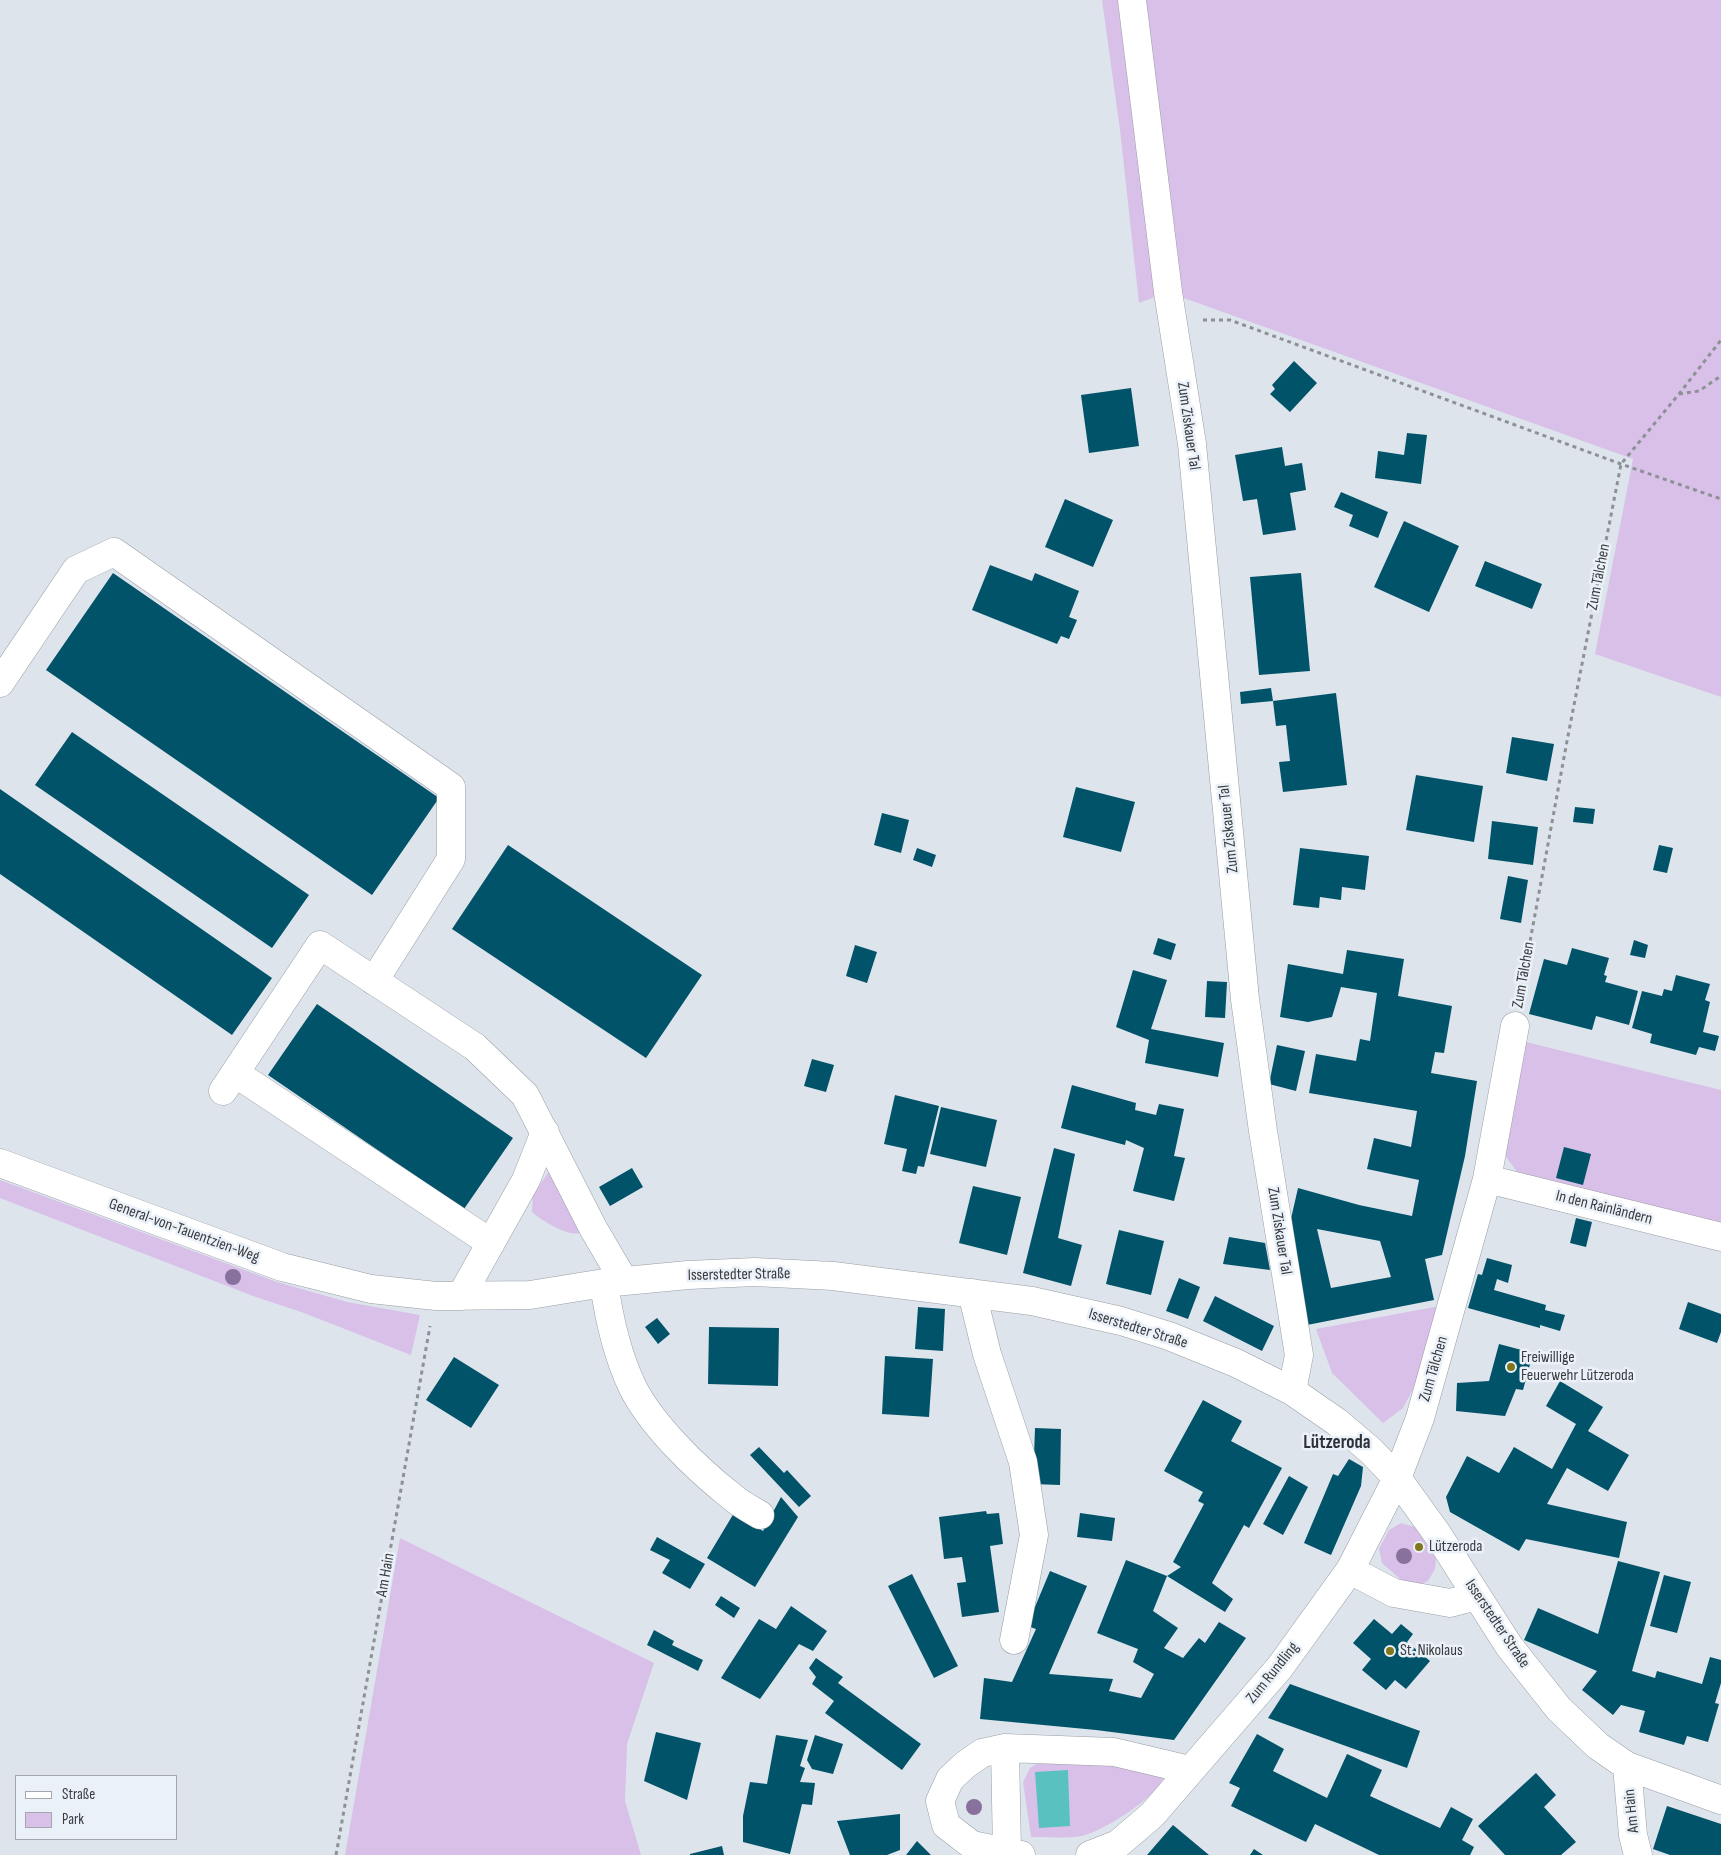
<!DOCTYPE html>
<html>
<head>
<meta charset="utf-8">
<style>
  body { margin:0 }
  #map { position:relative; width:1721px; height:1855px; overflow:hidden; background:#dee4ec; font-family:"Sofia Sans Condensed",sans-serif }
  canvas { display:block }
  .legend { position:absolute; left:15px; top:1775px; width:162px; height:65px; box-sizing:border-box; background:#ebf1f9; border:1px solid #a4a8ae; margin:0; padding:6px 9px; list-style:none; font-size:15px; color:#393b3e }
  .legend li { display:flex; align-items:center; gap:10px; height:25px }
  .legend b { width:25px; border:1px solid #a4a8ae }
</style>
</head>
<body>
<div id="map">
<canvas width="1721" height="1855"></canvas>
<ul class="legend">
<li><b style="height:6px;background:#fff"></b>Straße</li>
<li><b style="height:14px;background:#d8c0e9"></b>Park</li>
</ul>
</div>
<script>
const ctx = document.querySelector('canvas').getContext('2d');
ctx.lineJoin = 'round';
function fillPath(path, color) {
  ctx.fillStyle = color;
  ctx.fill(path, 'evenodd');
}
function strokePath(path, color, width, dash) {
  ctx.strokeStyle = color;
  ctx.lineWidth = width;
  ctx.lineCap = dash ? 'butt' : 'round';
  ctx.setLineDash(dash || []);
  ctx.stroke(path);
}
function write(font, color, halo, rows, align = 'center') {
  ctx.font = font + ' "Sofia Sans Condensed",sans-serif';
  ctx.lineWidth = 5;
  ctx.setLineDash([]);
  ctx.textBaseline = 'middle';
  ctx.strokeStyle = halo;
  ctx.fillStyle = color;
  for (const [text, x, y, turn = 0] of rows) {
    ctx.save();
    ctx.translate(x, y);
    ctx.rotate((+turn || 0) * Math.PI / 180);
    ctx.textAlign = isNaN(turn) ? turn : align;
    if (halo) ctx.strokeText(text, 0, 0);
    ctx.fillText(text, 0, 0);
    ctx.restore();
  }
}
fillPath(new Path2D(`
  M 1102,0 L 1132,0 L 1168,292 L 1139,303 L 1120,130 Z
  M 1143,0 L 1721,0 L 1721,697 L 1595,654 L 1633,459 L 1181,297 Z
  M 1522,1041 L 1721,1090 L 1721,1225 L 1520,1176 L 1499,1147 Z
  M 548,1173 L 560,1179 L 587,1228 C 585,1230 583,1232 580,1233 C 568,1237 541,1220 532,1212 L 533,1194 Z
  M 0,1180 L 277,1282 L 347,1302 L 420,1315 L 411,1355 L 304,1313 L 253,1296 L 0,1198 Z
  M 1440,1306 L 1420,1376 L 1403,1408 L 1383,1423 L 1332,1373 L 1316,1329 Z
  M 1401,1523 L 1415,1527 L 1436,1559 L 1435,1569 L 1428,1581 L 1422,1584 L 1412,1585 L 1400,1579 L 1382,1563 L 1379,1549 L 1389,1530 Z
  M 400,1538 L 654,1663 L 627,1744 L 625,1801 L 641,1855 L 345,1855 Z
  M 1043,1760 L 1157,1767 L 1163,1779 C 1153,1799 1108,1828 1085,1835 C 1073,1839 1045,1837 1031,1837 L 1023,1782 L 1030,1768 Z`), '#d8c0e9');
fillPath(new Path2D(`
  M 1068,1770 L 1070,1826 L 1039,1828 L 1035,1772 Z`), '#59c1bf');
fillPath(new Path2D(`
  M 1294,361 L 1317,383 L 1290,412 L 1270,394 L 1275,389 L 1272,385 Z
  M 1131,388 L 1139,446 L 1089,453 L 1081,395 Z
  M 1407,433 L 1427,435 L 1421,484 L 1375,478 L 1378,451 L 1404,455 Z
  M 1282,447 L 1285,466 L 1302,463 L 1306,490 L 1290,493 L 1296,530 L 1263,535 L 1257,499 L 1243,501 L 1235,455 Z
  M 1341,492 L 1388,512 L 1378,538 L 1349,526 L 1353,515 L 1334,507 Z
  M 1065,499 L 1113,520 L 1093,567 L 1045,547 Z
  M 1404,521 L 1459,546 L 1429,612 L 1374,587 Z
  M 1485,561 L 1542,584 L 1532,609 L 1475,586 Z
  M 990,565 L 1032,581 L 1035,573 L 1079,591 L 1069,617 L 1077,620 L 1069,639 L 1061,636 L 1057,644 L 972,610 Z
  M 113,573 L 439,798 L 372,895 L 46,670 Z
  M 1301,573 L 1310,671 L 1259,675 L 1250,577 Z
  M 1271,688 L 1273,701 L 1241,704 L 1240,692 Z
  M 1336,693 L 1347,785 L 1283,792 L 1279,762 L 1290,761 L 1286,725 L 1276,726 L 1273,701 Z
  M 72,732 L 309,895 L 272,948 L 35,785 Z
  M 1512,737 L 1554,744 L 1547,781 L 1506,773 Z
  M 1416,775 L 1483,786 L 1474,842 L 1406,830 Z
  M 1076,787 L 1135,802 L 1121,852 L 1063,837 Z
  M 0,789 L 272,978 L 232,1035 L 0,874 Z
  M 1575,807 L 1595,809 L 1593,824 L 1573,822 Z
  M 882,813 L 909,820 L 901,853 L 874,845 Z
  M 1492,821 L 1538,827 L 1533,865 L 1488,859 Z
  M 508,845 L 702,975 L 646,1058 L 452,929 Z
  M 1659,845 L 1673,848 L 1667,873 L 1653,870 Z
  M 917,848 L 936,855 L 932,867 L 913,860 Z
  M 1300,848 L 1369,856 L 1365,890 L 1342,887 L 1341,900 L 1320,897 L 1319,908 L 1293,905 Z
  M 1508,876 L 1528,880 L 1521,923 L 1500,919 Z
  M 1158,938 L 1176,944 L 1171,960 L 1153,954 Z
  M 1634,940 L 1648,945 L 1645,958 L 1630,955 Z
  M 855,945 L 877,952 L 867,983 L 846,976 Z
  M 1572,948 L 1609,958 L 1604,975 L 1607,976 L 1605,982 L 1638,991 L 1629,1025 L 1596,1016 L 1592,1030 L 1529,1014 L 1544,959 L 1567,965 Z
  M 1347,950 L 1404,959 L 1398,996 L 1452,1006 L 1444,1053 L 1435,1052 L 1431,1073 L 1477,1081 L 1465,1156 L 1442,1255 L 1425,1259 L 1434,1300 L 1307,1325 L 1290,1223 L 1298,1188 L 1359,1205 L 1412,1216 L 1419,1180 L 1367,1169 L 1374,1138 L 1411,1147 L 1417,1111 L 1309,1093 L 1316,1054 L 1356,1061 L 1360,1039 L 1370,1041 L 1377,993 L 1341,987 L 1332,1017 L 1308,1022 L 1280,1017 L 1288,964 L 1343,974 ZM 1317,1229 L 1380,1241 L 1391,1277 L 1331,1288 Z
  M 1133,970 L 1167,980 L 1151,1029 L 1224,1043 L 1218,1077 L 1145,1063 L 1149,1040 L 1116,1027 Z
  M 1676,975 L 1710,984 L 1705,1000 L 1710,1002 L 1703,1032 L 1719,1036 L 1715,1051 L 1699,1047 L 1696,1055 L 1650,1043 L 1652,1034 L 1632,1028 L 1642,991 L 1662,996 L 1664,989 L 1672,991 Z
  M 1207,981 L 1227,982 L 1225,1018 L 1205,1017 Z
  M 317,1004 L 513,1138 L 464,1209 L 268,1075 Z
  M 1277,1045 L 1305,1051 L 1296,1091 L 1269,1084 Z
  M 812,1059 L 834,1065 L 826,1092 L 804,1086 Z
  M 1072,1085 L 1136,1103 L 1135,1110 L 1156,1115 L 1159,1104 L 1184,1109 L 1174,1156 L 1185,1158 L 1174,1201 L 1133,1191 L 1144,1148 L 1126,1140 L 1125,1145 L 1061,1128 Z
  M 895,1095 L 939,1106 L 924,1167 L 918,1166 L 916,1174 L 902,1171 L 907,1149 L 884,1144 Z
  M 941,1107 L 997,1120 L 986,1167 L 930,1154 Z
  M 1564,1147 L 1591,1154 L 1583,1185 L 1556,1178 Z
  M 1054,1148 L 1075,1154 L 1058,1238 L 1082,1245 L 1071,1286 L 1023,1273 Z
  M 632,1168 L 643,1187 L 610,1206 L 599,1187 Z
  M 973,1186 L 1021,1197 L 1007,1255 L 959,1243 Z
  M 1576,1218 L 1592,1222 L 1586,1247 L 1570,1243 Z
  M 1119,1230 L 1164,1241 L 1151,1295 L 1106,1284 Z
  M 1229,1237 L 1265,1243 L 1270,1270 L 1223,1264 Z
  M 1487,1258 L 1512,1265 L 1508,1283 L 1497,1279 L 1494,1290 L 1546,1305 L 1545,1310 L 1565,1315 L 1560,1331 L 1540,1325 L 1540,1328 L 1468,1308 L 1478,1274 L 1482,1275 Z
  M 1179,1278 L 1200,1287 L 1188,1319 L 1166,1311 Z
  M 1215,1296 L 1274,1326 L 1262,1351 L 1203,1321 Z
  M 1688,1302 L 1721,1314 L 1721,1332 L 1717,1343 L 1679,1329 Z
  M 918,1307 L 945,1309 L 943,1351 L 915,1349 Z
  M 657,1318 L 670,1334 L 658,1344 L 645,1327 Z
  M 709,1327 L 779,1328 L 778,1386 L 708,1384 Z
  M 1499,1344 L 1533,1353 L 1523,1390 L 1516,1389 L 1505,1416 L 1456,1411 L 1457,1383 L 1489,1381 Z
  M 885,1356 L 933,1359 L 929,1417 L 882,1414 Z
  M 454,1357 L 499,1385 L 471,1428 L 426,1400 Z
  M 1560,1381 L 1603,1407 L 1588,1431 L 1629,1455 L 1608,1491 L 1567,1468 L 1547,1504 L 1627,1522 L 1619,1558 L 1526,1539 L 1519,1551 L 1450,1512 L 1446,1497 L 1467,1456 L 1499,1473 L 1514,1447 L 1552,1469 L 1576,1424 L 1546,1406 Z
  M 1203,1400 L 1242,1421 L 1231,1441 L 1282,1468 L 1249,1528 L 1244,1525 L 1212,1583 L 1233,1599 L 1225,1612 L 1167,1576 L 1181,1567 L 1173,1562 L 1204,1504 L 1198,1501 L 1203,1492 L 1164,1471 Z
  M 1035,1428 L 1061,1429 L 1060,1485 L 1033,1484 Z
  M 759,1447 L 784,1473 L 787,1470 L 811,1496 L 799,1507 L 750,1455 Z
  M 1349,1459 L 1363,1467 L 1361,1486 L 1331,1555 L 1304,1543 L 1333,1474 L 1338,1476 Z
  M 1289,1476 L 1308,1487 L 1283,1535 L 1263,1524 Z
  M 781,1497 L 798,1517 L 755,1587 L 707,1558 L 734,1513 L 763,1531 Z
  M 986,1511 L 987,1514 L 999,1513 L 1003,1544 L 990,1546 L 999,1612 L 962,1617 L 957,1583 L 966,1582 L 962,1557 L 944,1559 L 939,1517 Z
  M 1080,1513 L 1115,1518 L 1112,1541 L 1077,1537 Z
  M 657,1537 L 705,1564 L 690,1589 L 662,1573 L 670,1560 L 650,1550 Z
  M 1126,1560 L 1167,1576 L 1153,1611 L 1178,1628 L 1164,1648 L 1183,1658 L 1199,1638 L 1205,1643 L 1219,1622 L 1246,1638 L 1174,1740 L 1096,1730 L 980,1719 L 984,1678 L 1012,1682 L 1036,1629 L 1027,1626 L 1050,1571 L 1087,1586 L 1049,1674 L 1113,1679 L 1109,1691 L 1141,1698 L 1154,1674 L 1133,1662 L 1138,1649 L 1097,1633 Z
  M 1618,1561 L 1660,1572 L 1632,1671 L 1655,1678 L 1657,1671 L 1702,1684 L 1710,1657 L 1721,1660 L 1721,1683 L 1715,1703 L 1719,1704 L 1708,1742 L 1687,1736 L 1684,1745 L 1639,1732 L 1645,1711 L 1621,1705 L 1613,1715 L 1582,1690 L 1597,1671 L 1524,1640 L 1538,1608 L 1598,1634 Z
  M 912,1574 L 958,1666 L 934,1678 L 888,1586 Z
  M 1664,1575 L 1691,1582 L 1677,1633 L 1650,1626 Z
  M 721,1596 L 740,1608 L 734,1618 L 715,1605 Z
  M 791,1606 L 827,1631 L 813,1651 L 799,1644 L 760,1699 L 721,1678 L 759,1619 L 776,1629 Z
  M 1374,1619 L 1392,1634 L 1401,1624 L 1413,1634 L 1407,1642 L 1430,1661 L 1406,1689 L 1395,1680 L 1386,1690 L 1362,1670 L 1371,1659 L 1353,1643 Z
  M 654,1630 L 674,1641 L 672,1645 L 703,1660 L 698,1671 L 647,1645 Z
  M 816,1658 L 843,1677 L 838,1683 L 921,1744 L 902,1770 L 825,1713 L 834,1701 L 812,1684 L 816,1677 L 809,1668 Z
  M 1290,1684 L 1420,1731 L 1407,1768 L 1268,1718 Z
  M 656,1732 L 701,1743 L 687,1800 L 644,1781 Z
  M 1257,1734 L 1284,1749 L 1273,1771 L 1327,1798 L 1347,1754 L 1382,1770 L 1370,1796 L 1440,1828 L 1451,1807 L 1473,1819 L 1462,1840 L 1474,1847 L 1470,1855 L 1379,1855 L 1315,1824 L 1306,1842 L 1231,1806 L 1240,1788 L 1229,1783 Z
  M 776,1735 L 808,1740 L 800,1766 L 805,1768 L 800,1782 L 815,1783 L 812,1805 L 802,1804 L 790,1854 L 743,1842 L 743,1816 L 750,1782 L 767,1784 Z
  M 815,1735 L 843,1744 L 833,1774 L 812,1769 L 807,1760 Z
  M 1536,1773 L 1556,1795 L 1544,1807 L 1576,1842 L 1561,1855 L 1505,1855 L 1478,1826 Z
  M 1667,1806 L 1721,1824 L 1721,1855 L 1670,1855 L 1653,1849 Z
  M 900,1814 L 900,1850 L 887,1855 L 850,1855 L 837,1821 Z
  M 1173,1825 L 1209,1855 L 1147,1855 Z
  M 917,1841 L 931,1855 L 906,1855 Z
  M 722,1846 L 724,1855 L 690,1855 L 690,1854 Z
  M 1254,1849 L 1263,1855 L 1250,1855 Z`), '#005369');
const minor = new Path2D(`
  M 1132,0 L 1168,292 L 1192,444 L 1245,999 L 1263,1131 L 1299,1355 L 1292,1391
  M 0,683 L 76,570 L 114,552 L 451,787 L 451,859 L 374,981
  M 235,1073 L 491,1243
  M 223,1091 L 320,945 L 475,1047 L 525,1095 L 593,1228 L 624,1281
  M 0,1163 L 282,1267 L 371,1289 L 436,1296 L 530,1295 L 604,1283 L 688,1275 L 755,1272 L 833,1276 L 1032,1301 L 1121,1321 L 1169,1336 L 1236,1363 L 1292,1391 L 1337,1422 L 1371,1451 L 1397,1478 L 1438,1535 L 1509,1646 L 1559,1709 L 1598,1746 L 1627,1766 L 1721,1800
  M 1487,1179 L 1721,1237
  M 604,1283 C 609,1319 617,1354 632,1386 C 651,1425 697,1469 731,1496 C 740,1504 750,1509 760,1515
  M 972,1293 L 987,1354 L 1023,1462 L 1034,1535 L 1014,1640
  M 461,1296 L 526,1180 L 545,1132
  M 1350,1570 L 1394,1593 L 1450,1603 L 1477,1596
  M 1005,1748 L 982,1753 L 965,1765 L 950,1779 L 940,1801 L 946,1825 L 972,1845 L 1021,1855
  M 1627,1766 L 1633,1835 L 1638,1855
  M 1007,1852 L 1005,1748 L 1114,1752 L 1190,1770
  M 1090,1855 L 1118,1844 L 1152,1815 L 1280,1667 L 1350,1570 L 1397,1478 L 1420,1418 L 1487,1179 L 1515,1026`);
strokePath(minor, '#989ea5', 29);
strokePath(new Path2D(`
  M 1203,320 L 1230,320 L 1621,464 L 1721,499
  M 1679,394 L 1699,391 L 1721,376
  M 1520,996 L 1567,741 L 1621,464 L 1679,394 L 1721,340
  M 336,1855 L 430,1326`), '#8d9196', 3, [4, 4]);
strokePath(minor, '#fff', 28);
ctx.fillStyle = '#89719d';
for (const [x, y] of [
  [233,1277],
  [1404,1556],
  [974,1807]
]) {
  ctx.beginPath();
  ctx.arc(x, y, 8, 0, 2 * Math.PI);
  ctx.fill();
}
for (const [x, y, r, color] of [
  [1511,1367,5,"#7e771c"],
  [1419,1547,5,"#7e771c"],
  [1390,1651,5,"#7e771c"]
]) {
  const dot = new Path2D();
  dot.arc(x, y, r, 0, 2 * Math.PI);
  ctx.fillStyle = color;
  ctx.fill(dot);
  strokePath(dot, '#ebf1f9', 2);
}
write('16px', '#393b3e', '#ebf1f9', [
  ["Zum Ziskauer Tal",1188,426,82],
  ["Zum Tälchen",1599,577,-79],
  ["Zum Ziskauer Tal",1229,829,-96],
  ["Zum Tälchen",1524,975,-80],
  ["In den Rainländern",1604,1208,14],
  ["General-von-Tauentzien-Weg",184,1231,20],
  ["Zum Ziskauer Tal",1279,1231,81],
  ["Isserstedter Straße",739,1275,-1],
  ["Isserstedter Straße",1138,1329,17],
  ["Zum Tälchen",1434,1369,-74],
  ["Am Hain",386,1575,-80],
  ["Isserstedter Straße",1497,1624,56],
  ["Zum Rundling",1273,1673,-51],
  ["Am Hain",1632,1811,-96]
]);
write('16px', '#393b3e', '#ebf1f9', [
  ["Freiwillige",1521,1358],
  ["Feuerwehr Lützeroda",1521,1376],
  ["Lützeroda",1429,1547],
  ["St. Nikolaus",1400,1651]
], 'left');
write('bold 19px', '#2e3238', '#ebf1f9', [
  ["Lützeroda",1337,1443]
]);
</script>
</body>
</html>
